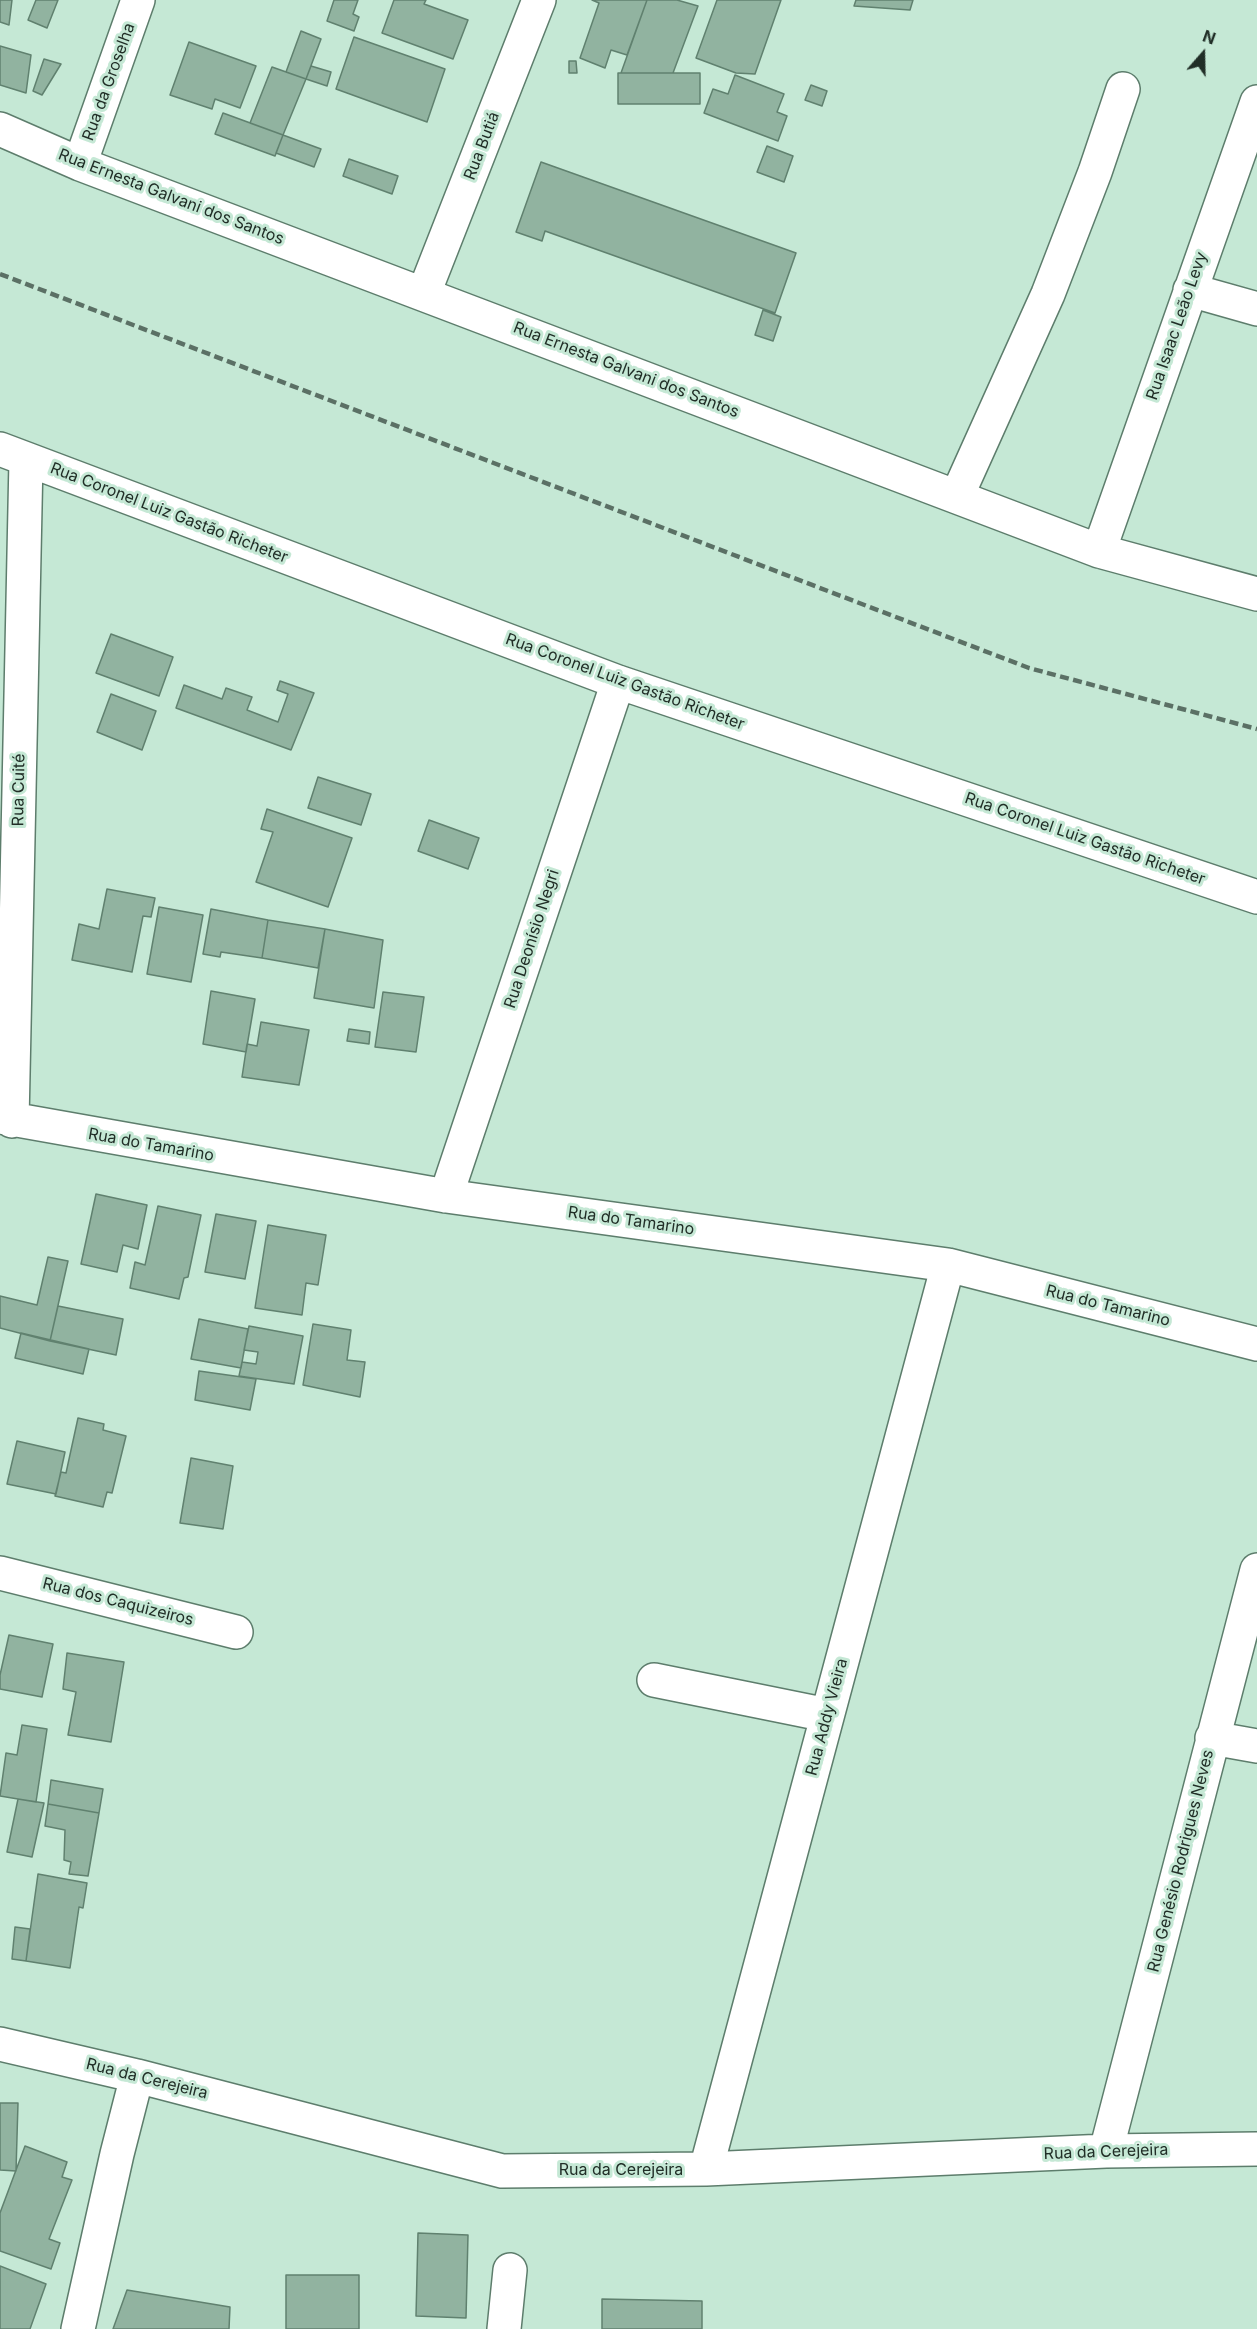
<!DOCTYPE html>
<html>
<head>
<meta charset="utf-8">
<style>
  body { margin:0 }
  #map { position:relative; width:1257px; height:2329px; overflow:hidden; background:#c5e8d5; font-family:Inter,sans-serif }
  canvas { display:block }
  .north { position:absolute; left:1173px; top:24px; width:60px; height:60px; -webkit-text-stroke:4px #c5e8d5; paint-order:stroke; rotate:20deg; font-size:16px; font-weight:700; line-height:24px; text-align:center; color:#212e27 }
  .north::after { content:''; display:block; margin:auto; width:21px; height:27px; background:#212e27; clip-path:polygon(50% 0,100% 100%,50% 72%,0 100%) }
</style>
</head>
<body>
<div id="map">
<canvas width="1257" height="2329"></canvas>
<div class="north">N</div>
</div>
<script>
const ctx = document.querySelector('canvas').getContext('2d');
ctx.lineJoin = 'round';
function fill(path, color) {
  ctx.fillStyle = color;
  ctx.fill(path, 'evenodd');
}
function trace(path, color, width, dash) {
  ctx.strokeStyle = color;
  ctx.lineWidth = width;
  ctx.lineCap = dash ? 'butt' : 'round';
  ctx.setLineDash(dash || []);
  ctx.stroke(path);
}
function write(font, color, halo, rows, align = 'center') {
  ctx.font = font + ' Inter,sans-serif';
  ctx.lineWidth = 6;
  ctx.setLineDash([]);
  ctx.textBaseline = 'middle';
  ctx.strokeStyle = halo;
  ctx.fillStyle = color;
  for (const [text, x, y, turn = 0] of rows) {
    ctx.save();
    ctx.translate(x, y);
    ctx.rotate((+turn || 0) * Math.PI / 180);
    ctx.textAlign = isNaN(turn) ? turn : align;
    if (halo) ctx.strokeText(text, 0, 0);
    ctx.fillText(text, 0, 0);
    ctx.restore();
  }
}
const building = new Path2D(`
  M0,0H12L9,25L0,22Z
  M36,0H58L47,28L28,20Z
  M334,0H358L353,14L359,17L354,31L327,21Z
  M394,0H426L424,4L468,20L453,59L382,33Z
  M592,0H647L627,55L611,50L605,68L580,58L599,3Z
  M647,0H677L698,6L673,73H621Z
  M717,0H781L755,74L736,73L696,58Z
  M856,0H913L910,10L854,6Z
  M301,31L321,39L306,79L286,72Z
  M354,37L445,69L427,122L336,89Z
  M189,42L256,66L240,108L215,99L212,109L170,95Z
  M0,46L31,55L26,93L0,85Z
  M44,59L61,64L42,95L33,91Z
  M569,61H576L577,73H569Z
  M311,66L331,72L327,86L306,79Z
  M272,67L306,79L283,135L250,123Z
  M618,73H700V104H618Z
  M735,75L784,94L777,112L787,116L778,141L704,113L713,89L728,94Z
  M811,85L827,91L822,106L805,100Z
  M223,113L283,135L275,156L215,134Z
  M283,135L321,149L314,167L276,153Z
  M767,146L793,156L784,182L757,172Z
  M349,159L398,176L392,194L343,176Z
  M541,162L796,253L775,313L545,231L542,241L516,232Z
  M763,310L781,317L773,341L755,335Z
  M111,634L173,657L159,696L96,673Z
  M280,681L314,693L291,750L176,708L184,685L222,699L226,688L252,697L247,710L278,722L288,694L277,690Z
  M111,694L156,711L142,750L97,732Z
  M318,777L371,794L361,825L308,808Z
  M267,809L352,838L328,907L256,882L273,832L261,829Z
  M429,820L479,838L468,869L418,851Z
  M107,889L155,898L151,917L143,916L132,972L72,960L79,924L99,929Z
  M159,907L203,915L191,982L147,974Z
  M211,909L268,920L262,958L221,952L220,957L203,954Z
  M268,920L325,929L318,968L262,958Z
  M325,929L383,940L374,1008L314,998Z
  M211,991L255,999L246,1052L203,1044Z
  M383,992L424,997L416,1052L375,1047Z
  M261,1022L309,1030L299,1085L242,1077L247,1044L257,1046Z
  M349,1029L370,1032L369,1044L347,1041Z
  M96,1194L147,1205L138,1249L123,1245L117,1272L81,1264Z
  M158,1206L201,1215L188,1277L184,1278L179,1299L130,1288L135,1262L145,1265Z
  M216,1214L256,1221L245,1279L205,1272Z
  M268,1225L326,1235L318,1285L306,1283L302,1315L255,1308Z
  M48,1257L68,1261L50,1341L0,1328V1296L37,1305Z
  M58,1306L123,1319L116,1355L50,1341Z
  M199,1319L248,1329L241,1368L191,1359Z
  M313,1324L351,1330L347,1360L365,1362L360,1397L303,1385Z
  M249,1326L303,1336L294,1384L239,1376L242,1362L256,1364L258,1352L244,1350Z
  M21,1333L89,1349L83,1374L15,1358Z
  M199,1371L256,1379L250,1410L195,1400Z
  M78,1418L104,1424L103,1430L126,1436L112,1493L107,1492L103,1507L55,1496L61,1472L66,1473Z
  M17,1441L65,1452L56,1494L7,1484Z
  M191,1458L233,1466L223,1529L180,1523Z
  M9,1635L53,1644L42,1697L0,1689V1675Z
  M67,1653L124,1662L111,1742L68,1735L76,1692L63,1689Z
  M22,1725L47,1729L36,1802L0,1796L6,1753L17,1755Z
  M51,1780L103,1789L99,1813L48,1804Z
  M18,1799L44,1803L32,1857L7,1852Z
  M48,1804L99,1813L88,1876L69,1874L71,1862L64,1860L65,1830L45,1826Z
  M38,1874L87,1883L83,1908L79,1907L70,1968L26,1961Z
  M15,1927L30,1929L26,1961L12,1959Z
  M0,2103H18L16,2171L0,2170Z
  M25,2146L67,2162L62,2177L72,2180L49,2239L60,2243L51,2269L0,2251V2213Z
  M418,2233L468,2235L466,2318L416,2316Z
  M0,2266L46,2284L30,2329H0Z
  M286,2275H359V2329H286Z
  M127,2290L230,2307L229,2329H113Z
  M602,2299L702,2301V2329H602Z`);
const street = new Path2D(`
  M0,129L80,164L1099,551L1257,594
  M80,164L138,0
  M1190,290L1257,309
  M424,293L539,0
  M0,449L618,682L1257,897
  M957,496L1048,294L1095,172L1123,89
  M1099,551L1257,102
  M0,1117L446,1196L948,1265L1257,1344
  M12,1121L26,460
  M446,1196L618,682
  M0,1573L236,1632
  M654,1680L827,1715
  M1212,1738L1257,1746
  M0,2044L137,2076L502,2171L706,2169L1106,2151L1257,2149
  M1106,2151L1257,1570
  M706,2169L948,1265
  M78,2329L117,2154L137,2076
  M504,2329L510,2270`);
const rail = new Path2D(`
  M0,274L1029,668L1257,729`);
const streetNames = [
  ["Rua da Groselha",109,82,-70],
  ["Rua Butiá",482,146,-69],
  ["Rua Ernesta Galvani dos Santos",171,197,21],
  ["Rua Isaac Leão Levy",1177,326,-71],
  ["Rua Ernesta Galvani dos Santos",626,370,21],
  ["Rua Coronel Luiz Gastão Richeter",169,513,21],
  ["Rua Coronel Luiz Gastão Richeter",625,682,20],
  ["Rua Cuité",19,790,-89],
  ["Rua Coronel Luiz Gastão Richeter",1085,839,19],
  ["Rua Deonísio Negri",532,939,-72],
  ["Rua do Tamarino",151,1145,10],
  ["Rua do Tamarino",631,1221,8],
  ["Rua do Tamarino",1108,1306,14],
  ["Rua dos Caquizeiros",118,1602,14],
  ["Rua Addy Vieira",827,1717,-75],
  ["Rua Genésio Rodrigues Neves",1181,1861,-76],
  ["Rua da Cerejeira",147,2079,14],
  ["Rua da Cerejeira",1106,2152,-2],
  ["Rua da Cerejeira",621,2170]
];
fill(building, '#91b3a0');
trace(building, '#60816f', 1.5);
trace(street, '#5d7d6c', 36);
trace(street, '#fff', 33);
trace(rail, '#5b7065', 4.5, [9, 4.5]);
write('16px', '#212e27', '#c5e8d5', streetNames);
</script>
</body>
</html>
